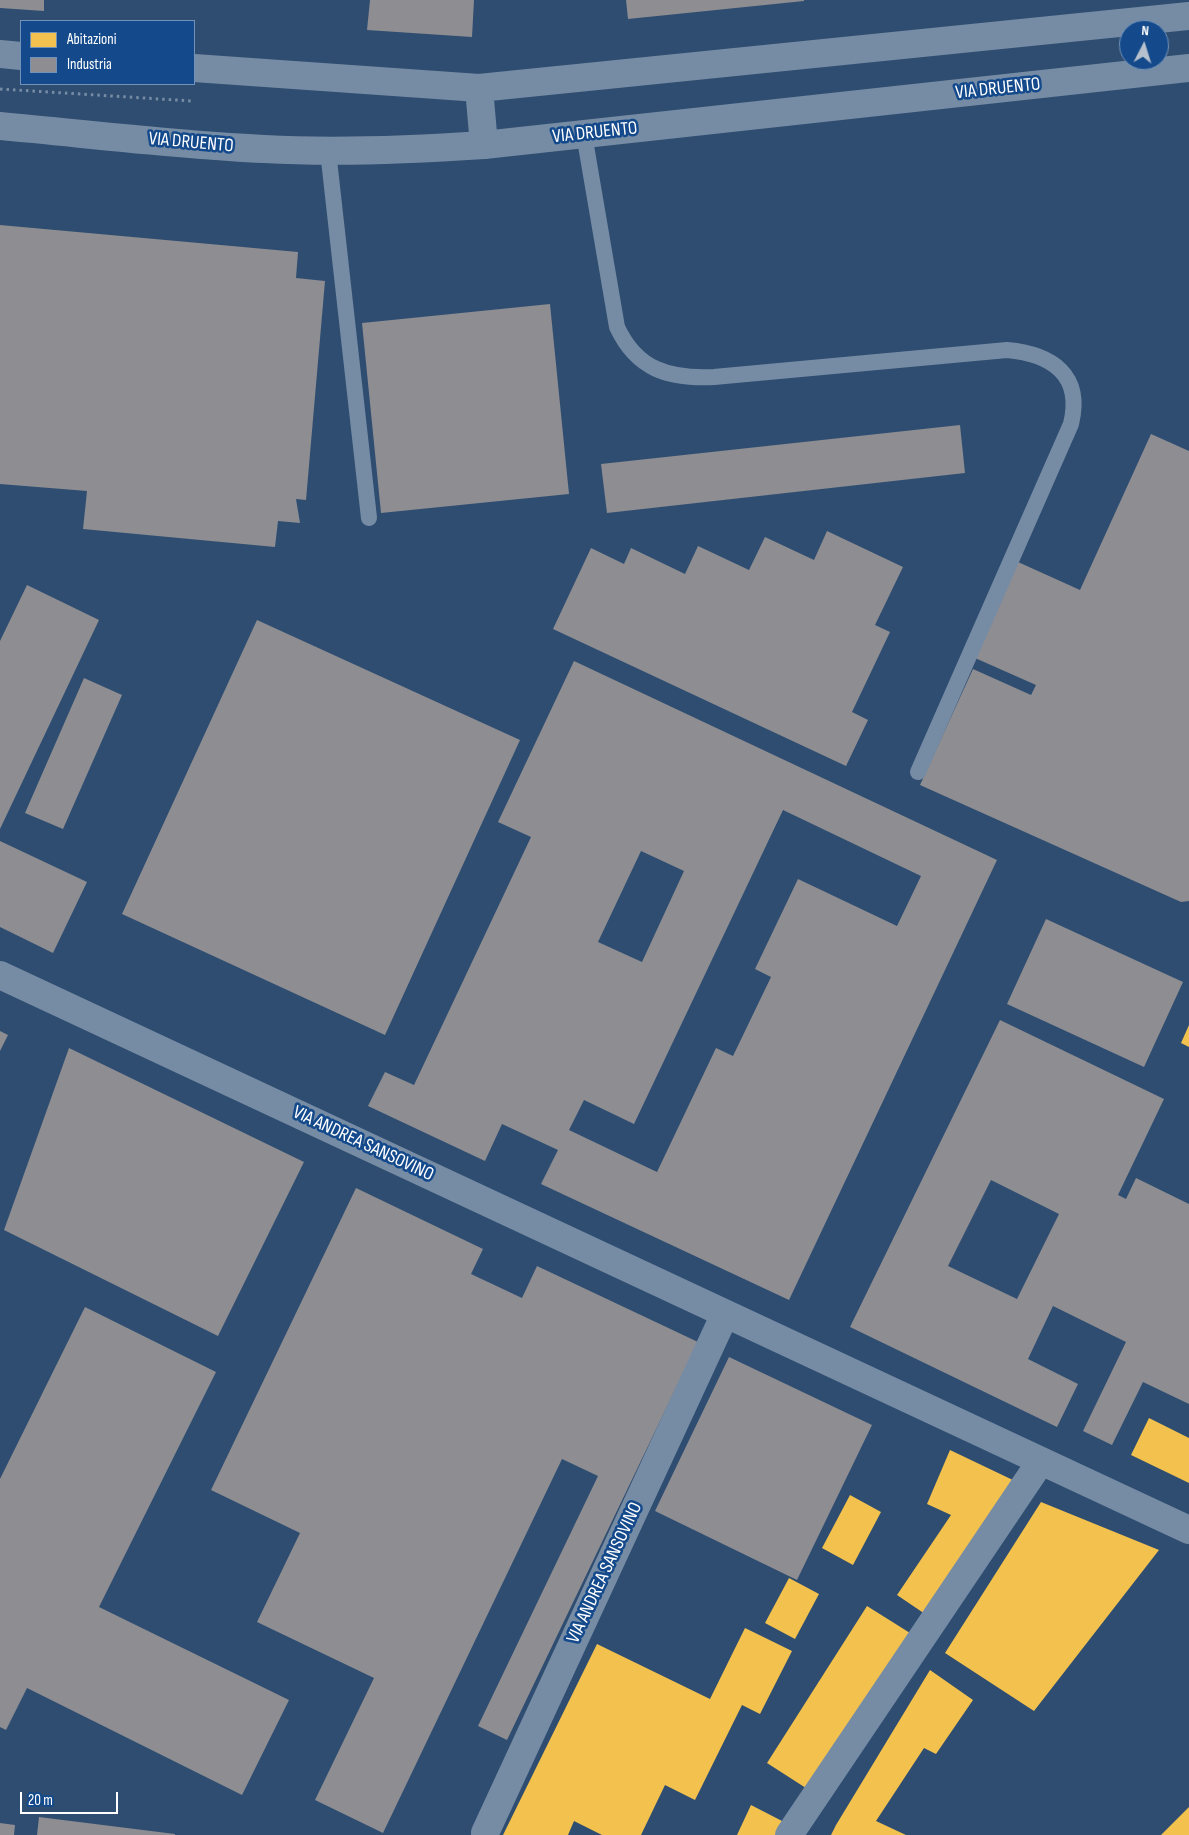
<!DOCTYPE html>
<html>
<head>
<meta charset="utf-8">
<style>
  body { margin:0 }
  #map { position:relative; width:1189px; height:1835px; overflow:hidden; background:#2f4d70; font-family:"Sofia Sans Condensed",sans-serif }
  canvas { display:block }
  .legend { position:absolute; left:20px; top:20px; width:175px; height:65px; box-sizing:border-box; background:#144a8b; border:1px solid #7292b9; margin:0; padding:6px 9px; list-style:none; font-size:15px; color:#fff }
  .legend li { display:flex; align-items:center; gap:10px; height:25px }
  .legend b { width:25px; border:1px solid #7292b9 }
  .north { position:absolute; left:1119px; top:20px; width:50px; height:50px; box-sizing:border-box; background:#144a8b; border:1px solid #7292b9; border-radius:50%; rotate:5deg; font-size:14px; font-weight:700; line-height:20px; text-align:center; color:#fff }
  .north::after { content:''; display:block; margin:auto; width:18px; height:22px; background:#b6c1cd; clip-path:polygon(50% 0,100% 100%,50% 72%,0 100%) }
  .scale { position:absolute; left:20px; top:1792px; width:98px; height:22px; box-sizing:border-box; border:2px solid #fff; border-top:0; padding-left:6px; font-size:15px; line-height:18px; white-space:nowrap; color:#fff; -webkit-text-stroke:4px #144a8b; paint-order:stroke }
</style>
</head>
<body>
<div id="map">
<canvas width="1189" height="1835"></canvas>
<ul class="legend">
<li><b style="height:14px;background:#f2c14e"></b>Abitazioni</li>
<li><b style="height:14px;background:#8d8d92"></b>Industria</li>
</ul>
<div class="north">N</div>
<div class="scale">20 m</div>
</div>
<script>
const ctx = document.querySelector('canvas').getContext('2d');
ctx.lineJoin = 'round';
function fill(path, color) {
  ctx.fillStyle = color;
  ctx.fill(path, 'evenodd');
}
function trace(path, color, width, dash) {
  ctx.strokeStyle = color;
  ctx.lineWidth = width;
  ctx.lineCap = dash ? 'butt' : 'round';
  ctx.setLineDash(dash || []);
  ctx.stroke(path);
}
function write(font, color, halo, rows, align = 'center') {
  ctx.font = font + ' "Sofia Sans Condensed",sans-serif';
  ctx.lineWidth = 5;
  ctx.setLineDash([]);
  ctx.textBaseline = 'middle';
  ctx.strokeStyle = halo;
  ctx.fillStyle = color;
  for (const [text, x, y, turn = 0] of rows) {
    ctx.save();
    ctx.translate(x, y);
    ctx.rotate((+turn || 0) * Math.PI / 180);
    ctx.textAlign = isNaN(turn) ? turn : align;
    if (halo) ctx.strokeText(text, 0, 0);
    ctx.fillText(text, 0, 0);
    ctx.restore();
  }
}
const homes = new Path2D(`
  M1189,1025V1047L1181,1043Z
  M1149,1418L1189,1438V1483L1131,1455Z
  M950,1450L1017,1482L925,1614L897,1595L951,1515L927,1504Z
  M850,1495L881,1512L853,1565L822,1548Z
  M1041,1502L1159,1550L1034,1711L945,1653Z
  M789,1578L819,1594L795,1639L765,1623Z
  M867,1606L910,1633L809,1790L767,1763Z
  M745,1628L792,1651L760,1714L742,1705L695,1800L665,1785L641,1835H602L574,1821L568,1835H503L597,1644L710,1699Z
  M930,1670L973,1700L936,1754L924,1748L876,1821L906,1835H831L836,1825Z
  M751,1805L784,1822L778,1835H737Z
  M1189,1807V1835H1161Z`);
const industry = new Path2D(`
  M0,0H44V11L0,8Z
  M370,0H474L472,37L367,30Z
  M626,0H804V1L628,19Z
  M0,225L298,252L296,278L325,281L306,500L296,499L300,523L278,521L275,547L83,529L87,491L0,484Z
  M550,304L569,494L381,513L362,323Z
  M960,425L965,473L607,513L601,464Z
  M1151,434L1189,451V901L1181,902L920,785L973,669L1031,695L1036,685L975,658L1018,562L1080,590Z
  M827,531L903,567L875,625L890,632L852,712L868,720L846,766L553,629L591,548L624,564L631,548L685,574L698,546L749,570L765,537L814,560Z
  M27,585L99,620L0,829V641Z
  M257,620L520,740L385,1035L122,914Z
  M574,661L997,860L789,1300L541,1184L558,1150L502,1124L485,1161L368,1106L385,1072L414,1085L531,837L498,822ZM783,810L921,876L897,926L798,879L755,969L771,977L733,1056L716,1048L657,1172L569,1130L584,1100L634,1124ZM641,851L684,871L642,962L598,942Z
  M84,678L122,695L63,829L25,813Z
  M0,841L87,882L53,953L0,927Z
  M1046,919L1183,982L1144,1067L1007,1004Z
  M1000,1020L1164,1099L1118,1195L1126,1199L1136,1178L1189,1204V1404L1143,1382L1112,1445L1083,1431L1126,1342L1053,1306L1028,1359L1078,1384L1057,1427L850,1327ZM991,1180L1059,1214L1017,1299L948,1266Z
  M0,1031L8,1035L0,1051Z
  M69,1048L304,1162L218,1336L4,1230Z
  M356,1188L483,1249L471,1274L522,1298L537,1266L698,1342L507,1740L478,1726L598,1476L562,1459L383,1833L315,1800L374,1678L257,1622L300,1533L211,1490Z
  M85,1307L216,1372L99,1607L289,1700L242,1795L27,1688L6,1730L0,1727V1479Z
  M729,1357L872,1425L797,1580L655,1511Z
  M39,1817L175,1834V1835H37Z
  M0,1823L15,1825L14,1835H0Z`);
const path = new Path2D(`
  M0,89L192,101`);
const service = new Path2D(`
  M584,134L617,327C637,370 669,379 714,377L1007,350C1052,354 1083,375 1071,424L918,772
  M328,151L369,518`);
const minor = new Path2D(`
  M0,54L21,56
  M194,68L479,88L1189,16
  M479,88L484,145
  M0,975L1189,1530
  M485,1833L725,1314
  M789,1835L1041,1461`);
const tertiary = new Path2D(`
  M0,126C88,134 176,145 264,149C337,153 410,150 484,145L1189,68`);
const streetNames = [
  ["VIA DRUENTO",998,89,-6],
  ["VIA DRUENTO",595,133,-6],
  ["VIA DRUENTO",191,143,5],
  ["VIA ANDREA SANSOVINO",363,1144,25],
  ["VIA ANDREA SANSOVINO",605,1573,-65]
];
fill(homes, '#f2c14e');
fill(industry, '#8d8d92');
trace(path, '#768ca5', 3, [2.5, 4]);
trace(service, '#768ca5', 16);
trace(minor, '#768ca5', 28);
trace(tertiary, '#768ca5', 28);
write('19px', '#fff', '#144a8b', streetNames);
</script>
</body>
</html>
